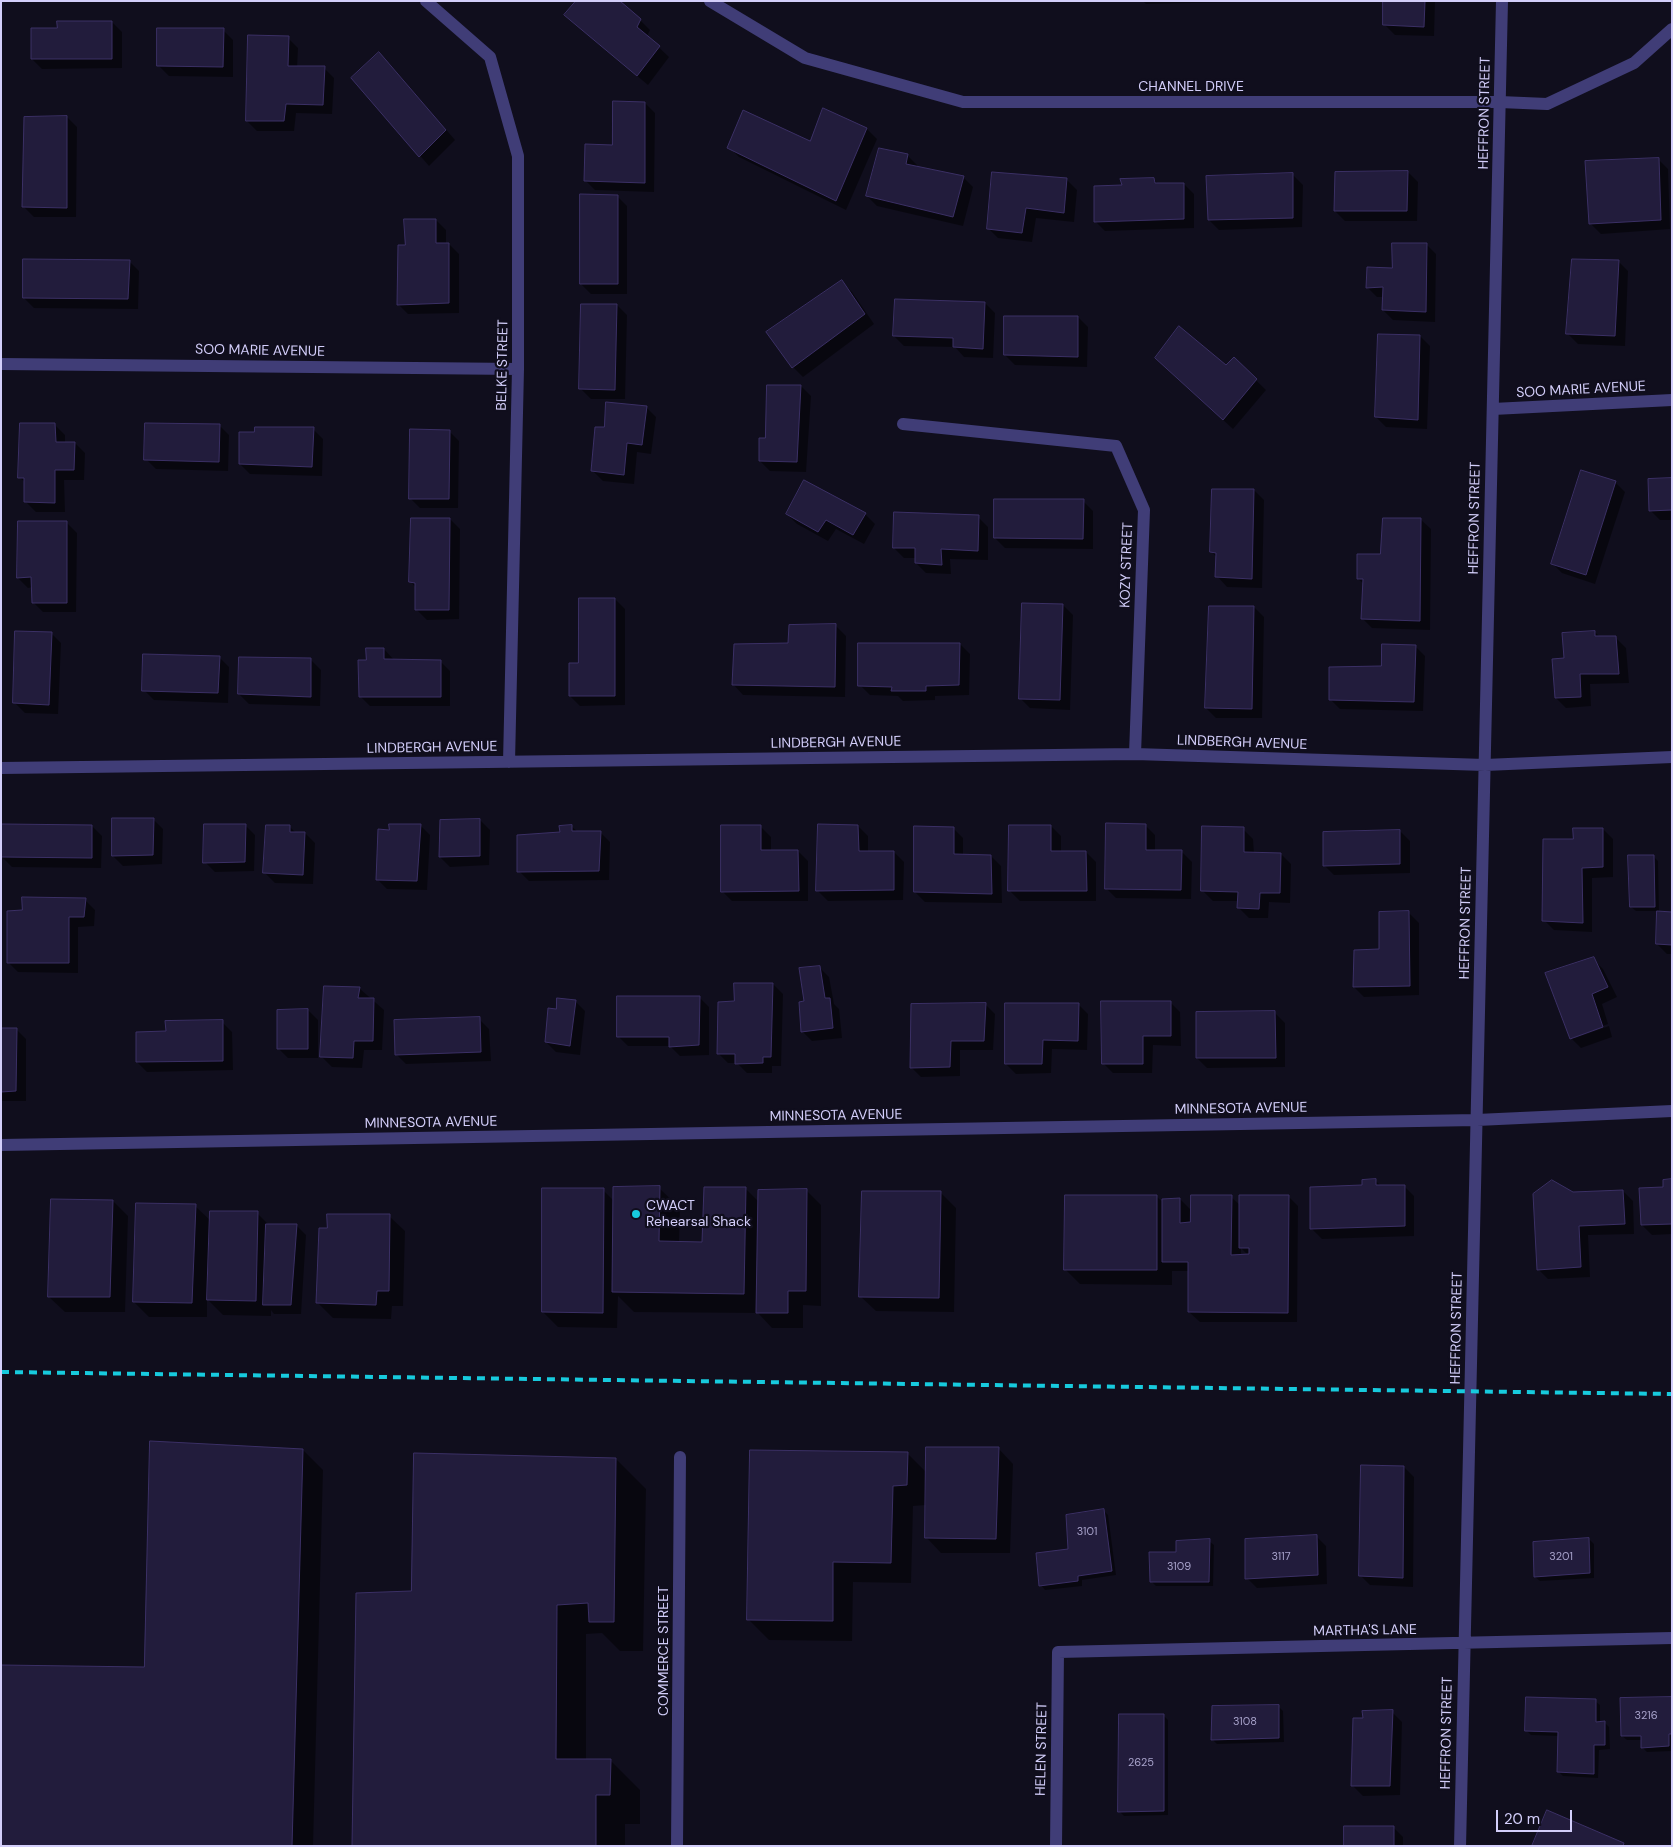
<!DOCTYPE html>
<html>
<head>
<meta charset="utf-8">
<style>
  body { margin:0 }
  #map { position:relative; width:1673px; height:1847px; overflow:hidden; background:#100e1d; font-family:"DM Sans",sans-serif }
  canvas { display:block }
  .frame { position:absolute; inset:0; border:2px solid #d3cefa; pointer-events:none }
  .scale { position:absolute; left:1496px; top:1810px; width:76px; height:22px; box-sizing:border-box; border:2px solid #d3cefa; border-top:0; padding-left:6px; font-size:15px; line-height:18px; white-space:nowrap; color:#d3cefa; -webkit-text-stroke:4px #100e1d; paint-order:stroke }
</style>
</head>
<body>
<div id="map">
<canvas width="1673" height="1847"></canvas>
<div class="frame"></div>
<div class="scale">20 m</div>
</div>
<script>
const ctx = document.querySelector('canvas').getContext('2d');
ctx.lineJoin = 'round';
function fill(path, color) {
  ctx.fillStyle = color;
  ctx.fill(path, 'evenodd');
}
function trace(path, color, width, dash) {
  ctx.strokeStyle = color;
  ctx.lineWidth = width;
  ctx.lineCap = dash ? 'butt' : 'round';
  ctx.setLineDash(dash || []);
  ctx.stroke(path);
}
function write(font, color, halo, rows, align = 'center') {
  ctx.font = font + ' "DM Sans",sans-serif';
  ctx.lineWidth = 4.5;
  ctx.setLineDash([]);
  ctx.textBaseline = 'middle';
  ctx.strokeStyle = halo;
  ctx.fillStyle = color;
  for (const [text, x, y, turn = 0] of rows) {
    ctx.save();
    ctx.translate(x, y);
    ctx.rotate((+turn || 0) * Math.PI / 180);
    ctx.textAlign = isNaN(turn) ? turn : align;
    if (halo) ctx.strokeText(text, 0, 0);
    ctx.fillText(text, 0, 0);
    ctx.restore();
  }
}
const shadow = new Path2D(`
  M1143,1H1237V2L1146,4Z
  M1385,1H1435L1434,36L1395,35L1385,25Z
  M640,20L650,30L647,36L669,57L648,85L576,25Z
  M112,22L122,32V68L42,69L32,59L58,30Z
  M223,30L233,40V77L169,76L159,66Z
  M288,38L298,48L297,68H324L334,78L332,114L296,113L294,131H257L247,121Z
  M389,63L455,140L429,166L353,78Z
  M645,103L655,113L654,192L595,190L585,180L613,146Z
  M824,110L867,129L877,139L846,210L739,157L729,147L810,142Z
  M67,117L77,127L76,217H34L24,207Z
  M907,155L917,165V167L963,177L973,187L963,226L877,206L867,196Z
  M1658,159L1668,169L1670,229L1601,234L1591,224Z
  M1408,172L1418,182L1417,221H1345L1335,211Z
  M1293,175L1303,185L1302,227L1219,230L1209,220Z
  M1154,179L1159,185L1184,184L1194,194V228L1105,231L1095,221L1123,186Z
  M1067,180L1077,190L1074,222L1036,218L1032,242L998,238L988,228Z
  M617,196L627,206V294H591L581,284Z
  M436,220L446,230V244H449L459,254V313L408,314L398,304L406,247Z
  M1426,244L1436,254L1435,322L1393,320L1383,310L1384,297H1377L1367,287Z
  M129,261L139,271L138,309L34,308L24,298Z
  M1618,261L1628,271L1625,346L1578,344L1568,334Z
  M842,282L852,292L874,324L803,377L793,367Z
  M985,303L995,313L993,358L964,357L955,347L904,346L894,336Z
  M617,305L627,315L625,399H591L581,389Z
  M1078,317L1088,327L1087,367L1015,365L1005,355Z
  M1420,336L1430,346L1427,429L1386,427L1376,417Z
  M1234,359L1266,390L1233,429L1166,368L1227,367Z
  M801,386L811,396L806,472L770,471L760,461L766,439Z
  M646,407L656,417L651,454L637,452L634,484L603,481L593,471L605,428Z
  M55,425L65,435V443H75L85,453L84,480H64L65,512H36L26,502V483L20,478Z
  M219,425L229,435L228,471L156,469L146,459Z
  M313,429L323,439L322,476L250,474L240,464Z
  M449,431L459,441L458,508H420L410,498Z
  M1672,479V520H1660L1650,510Z
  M1615,482L1625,492L1595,584L1562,573L1552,563Z
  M1254,490L1264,500L1262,588L1227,587L1217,576V558L1212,552Z
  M1083,501L1093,511V549L1005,548L995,538Z
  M787,514H865L875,524L864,544L836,529L828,541L797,524Z
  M978,517L988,527V560L950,559L951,574L926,573L916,563V558H904L894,548Z
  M450,519L460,529L459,619L427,620L417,610L416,588L411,582Z
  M1420,519L1431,529L1430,630L1372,628L1362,618L1364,584L1358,579Z
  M67,523L77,533L76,612H43L33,602V587L28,588L18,578Z
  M615,599L625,609V705L580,706L570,696L579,664Z
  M1063,605L1073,615L1070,710L1030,708L1020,698Z
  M1254,607L1264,617L1262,718H1216L1206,708Z
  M836,626L846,636L845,697L743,695L733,684L790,644Z
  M1595,632L1601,638H1616L1626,648L1629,683L1590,684L1591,706L1566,708L1556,698L1566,659Z
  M51,633L61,643L58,714L25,713L15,703Z
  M960,644L970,654L969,695L935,696V700L903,701L898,696L870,695L860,685Z
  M1415,646L1425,656L1423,711L1340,709L1330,699Z
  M384,649L394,660L440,661L450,671V706H370L360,696L367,661Z
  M219,657L229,667L228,703L154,700L144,690Z
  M311,660L321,670L320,706L249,704L239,694Z
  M153,819L163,829L162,864L123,866L113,856Z
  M480,820L490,830L489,865L450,867L440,857Z
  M245,825L255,835L254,871L215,872L205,862Z
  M420,825L430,835L427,890L387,889L377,879L390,831Z
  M1145,825L1155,835V852H1182L1192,862L1191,899L1116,898L1106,888Z
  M92,826L102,836L101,868L12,867L2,857Z
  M289,826L296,833H305L315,843L313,884L275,883L265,873Z
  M571,826L578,832H600L610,842L609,880L529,881L519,871Z
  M858,826L868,836V852H894L904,862L903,900L828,901L818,891Z
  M1051,826L1061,836V852H1086L1096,862V901H1020L1010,891Z
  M761,827L771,837V851H798L808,861V901H732L722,891Z
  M953,828L963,838V856H991L1001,866L1002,903L925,902L915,892Z
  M1243,829L1253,839L1254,854H1281L1291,864L1290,903L1269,902L1268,918H1249L1239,908V901H1213L1203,891Z
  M1603,829L1613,839V877L1592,878V932L1554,930L1544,920L1575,840Z
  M1400,831L1410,841V873L1334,875L1324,865Z
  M1653,856L1658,861L1659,913H1672V954H1667L1657,944L1658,911H1636L1631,907Z
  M85,900L95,910L94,926L78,927V973L18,972L8,962L23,912Z
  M1409,913L1419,923V995L1364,997L1354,987Z
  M1593,959L1603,969L1617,997L1602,1004L1608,1024L1575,1036V1038L1609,1026L1612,1037L1581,1048L1571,1038Z
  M819,967L829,977L834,1004L839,1009L842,1038L812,1041L802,1031L806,1002Z
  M773,984L783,994L781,1066H772V1073H747L737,1063H728L718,1053L735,1002Z
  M359,988L384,1010L382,1050H364L362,1068L332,1067L322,1057Z
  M699,997L709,1007V1055L680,1056L670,1046H628L618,1036Z
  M575,1001L585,1011L580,1055L556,1052L546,1042L557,1010Z
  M1170,1002L1180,1012L1181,1046L1153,1045L1152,1073H1113L1103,1063Z
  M985,1004L995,1014L993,1050H960V1076L921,1077L911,1067Z
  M1078,1004L1088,1014L1087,1050L1052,1049L1051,1073L1016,1074L1006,1064Z
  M308,1010L318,1020V1058H288L278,1048Z
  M1275,1013L1285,1023V1067L1207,1068L1197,1058Z
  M479,1019L489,1029L491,1061L406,1064L396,1054Z
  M222,1022L232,1032L233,1070L147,1072L137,1062L167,1032Z
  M1,1029H16L26,1039V1101H1Z
  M1375,1180L1381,1186H1404L1414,1196V1236L1322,1239L1312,1229L1363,1186Z
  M1672,1181V1234L1652,1235L1642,1225L1664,1188Z
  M659,1188L680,1208L679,1243L704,1244L745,1188L759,1202L806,1190L821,1205V1306L803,1305V1328H772L758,1313L634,1312L618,1296L617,1328L558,1327L543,1312L603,1190L614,1201Z
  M1623,1191L1633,1201L1634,1234L1588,1235L1590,1277L1548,1279L1538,1269L1572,1193Z
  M941,1193L956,1208L954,1312L876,1311L860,1296Z
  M1288,1196L1298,1206L1297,1322H1200L1189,1312V1271H1172V1285L1080,1284L1065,1269L1157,1197L1164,1203L1180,1199L1192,1211L1231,1197L1240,1205ZM1241,1248L1248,1255L1241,1256Z
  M113,1201L128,1216L125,1312H65L49,1297Z
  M195,1206L211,1221L257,1213L269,1225H296L306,1235L301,1314H274L271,1310V1316L223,1315L207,1299V1317H149L134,1302Z
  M389,1216L405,1231L403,1306H392L391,1319L333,1318L318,1303L328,1229Z
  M998,1448L1013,1464L1010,1553H941L926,1537V1505L913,1506L911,1583L853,1582L852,1641L769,1640L749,1620L907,1453L927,1473Z
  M303,1450L323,1470L313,1846H1L145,1668Z
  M616,1459L646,1489L643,1651H620L602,1633L586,1634V1761H611L640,1790V1824H625V1846H354Z
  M1404,1467L1414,1477L1413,1587L1370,1585L1360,1575Z
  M1104,1511L1108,1515L1116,1575L1082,1580V1586L1045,1590L1041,1585Z
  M1316,1536L1326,1546L1327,1584L1257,1588L1247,1578Z
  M1589,1539L1594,1544V1578L1540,1581L1535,1577Z
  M1209,1541L1214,1545L1213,1586H1156L1151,1581L1178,1553Z
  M1672,1698V1751L1647,1752L1642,1747V1740H1627L1622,1736Z
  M1595,1701L1600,1705V1723H1605L1609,1727L1610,1749L1599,1750L1598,1778L1563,1776L1558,1771L1559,1736L1531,1735L1526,1730Z
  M1278,1706L1283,1711L1284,1742L1217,1744L1212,1739Z
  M1392,1712L1402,1722L1400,1795L1363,1796L1353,1786L1364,1719Z
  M1163,1715L1168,1720V1815L1124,1816L1120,1812Z
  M1393,1827L1403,1837V1846H1345Z`);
const building = new Path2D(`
  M576,1H620L641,19L637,27L660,46L637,76L564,15Z
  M1383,1H1425L1424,27L1383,25Z
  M57,21H112V59H31V28H57Z
  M157,28H224L223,67L157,66Z
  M248,35L289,36L288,66H325L323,105L286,104L284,121H246Z
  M379,52L446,130L419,157L351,78Z
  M613,101L645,102V183L584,181L585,144L612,145Z
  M823,108L867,128L836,201L727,148L743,110L810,141Z
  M67,116V208L22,207L24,117Z
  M879,148L908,154L906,164L964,176L953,217L866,196Z
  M1659,158L1661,220L1589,224L1585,161Z
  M1408,171L1407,211H1334L1335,172Z
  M992,172L1067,178L1064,213L1026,208L1022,233L987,229Z
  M1293,173V218L1208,220L1206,176Z
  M1154,178L1155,183H1184V219L1094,222V186L1122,185L1120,179Z
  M580,194L618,195V284H580Z
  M404,219H436V243H449V303L397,305L398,245H405Z
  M1392,243H1427L1426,312L1382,310L1383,287L1366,288L1367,267L1392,268Z
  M23,259L130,260L128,299L23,298Z
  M1572,259L1619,260L1615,336L1566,334Z
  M842,280L865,314L792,368L766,332Z
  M895,299L985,302L983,349L953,347V338L893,336Z
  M581,304H617L615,390L579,389Z
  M1004,316H1078V357L1004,355Z
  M1179,326L1226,365L1234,357L1257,379L1223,420L1155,358Z
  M1378,334L1420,335L1418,420L1375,417Z
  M767,385H801L797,462L759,461V438H765Z
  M606,402L647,406L642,445L627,443L624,475L591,471L595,427H604Z
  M20,423H55L56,442H75L74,470H55V503L24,502V478H18Z
  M145,423L220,424L219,462L144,460Z
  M255,427H314L312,467L239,464V432H254Z
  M410,429L450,430L449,499H409Z
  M1581,470L1616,481L1586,575L1551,564Z
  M1672,478V510L1649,511L1648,479Z
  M804,480L866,513L853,535L826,520L818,532L786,514Z
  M1212,489H1254L1252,579L1215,577L1216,553L1210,552Z
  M994,499H1084L1083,539L994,538Z
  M894,512L979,515L978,551L941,549L942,565L915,563V548H893Z
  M411,518H450L449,610H415V583L409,582Z
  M1383,518H1421L1420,621L1361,619L1363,579H1357V554H1380Z
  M18,521H67V603H32L31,577L17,578Z
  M579,598H615V696H569V663H578Z
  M1022,603L1063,604L1060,700L1019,699Z
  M1209,606H1254L1252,709L1205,708Z
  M836,624L835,687L732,685L734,644L788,643L789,625Z
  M15,631L52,632L49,705L13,703Z
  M1595,631V636H1616L1619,674H1580L1581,697L1555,698L1552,659L1564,658L1562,633Z
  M858,643H960L959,685L926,686V691H891L892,687L858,686Z
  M1382,644L1416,645L1414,702L1329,700V667L1381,666Z
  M366,648H384V659L441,660V697H359L358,660H366Z
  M143,654L220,656L218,693L142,691Z
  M239,657L311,658V697L238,694Z
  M112,818H154L153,855L112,856Z
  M480,819V856L439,857L440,820Z
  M1106,823L1146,824V850H1182L1181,890L1105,889Z
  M2,824L92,825V858L1,857Z
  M204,824H246L245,862L203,863Z
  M389,824H421L417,881L376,880L378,829L389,830Z
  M818,824L858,825L859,851H894V890L816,891Z
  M266,825H290V832H305L303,875L263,873Z
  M572,825V831H601L599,871L517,872V835L560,832L559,826Z
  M721,825H761V850H798L799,891L721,892Z
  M1009,825H1051V851H1086L1087,891H1008Z
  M914,826L954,827V854L991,855L992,894L914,892Z
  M1202,826L1244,827V852L1281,853L1280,893H1260L1259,909L1237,908L1238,892L1201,891Z
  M1573,828H1603V867L1582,868L1583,923L1542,921L1543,839H1573Z
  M1400,830V864L1323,866V832Z
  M1628,855H1654L1655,907H1630Z
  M22,897L86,898L84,917H69V963H7V911L22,910Z
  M1409,911L1410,986L1353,987L1354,950L1379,949V912Z
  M1657,911L1672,912V945L1656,944Z
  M1594,957L1608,987L1592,994L1603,1027L1570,1039L1545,973Z
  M820,966L825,998H830L833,1028L801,1032L799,1002L804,1001L799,968Z
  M734,983H773L771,1057H763V1063L735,1064V1054H717L718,1002L734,1001Z
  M324,986L360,987L358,998H374L373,1041H354L353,1058L320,1057Z
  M617,996H700L699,1045L669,1047V1037H617Z
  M557,998L576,1000L570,1046L545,1042L548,1008L556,1009Z
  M1101,1001H1171V1036H1143V1064H1102Z
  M986,1003L984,1041H951L950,1067L910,1068L911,1004Z
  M1005,1003H1079L1078,1041L1043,1040L1042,1064H1005Z
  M308,1009V1049H277V1010Z
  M1275,1011L1276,1058H1196V1012Z
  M480,1017L481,1052L395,1055L394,1020Z
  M223,1020V1061L136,1062V1032L166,1031L165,1021Z
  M1,1028H17L16,1091L1,1092Z
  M1376,1179V1185H1405V1226L1310,1229V1187L1362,1185V1180Z
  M1672,1179V1224L1641,1225L1639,1188L1663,1187V1180Z
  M1552,1180L1573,1192L1623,1190L1625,1224L1579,1226L1581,1267L1537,1270L1533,1194Z
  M660,1186L659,1241L702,1242L704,1187H746L744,1294L612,1292L613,1187Z
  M542,1188H604L603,1313L542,1312Z
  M807,1189L806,1291H788V1313H756L758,1190Z
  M862,1191H941L939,1298L859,1297Z
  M1065,1195H1157V1270H1064Z
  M1191,1195H1232L1231,1255L1249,1254V1248H1239V1195H1289L1288,1313L1188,1312V1262H1162V1199L1180,1198V1223L1190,1222Z
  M51,1199L113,1200L110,1297H48Z
  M136,1203L196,1204L192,1303L133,1302Z
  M210,1211H258L256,1301L207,1300Z
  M327,1214H390L389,1291H377L376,1305L316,1303L319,1228H327Z
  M266,1224H297L291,1305H263Z
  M150,1441L303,1449L292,1846H1V1665L144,1667Z
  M926,1447H999L996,1539L925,1538Z
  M750,1450L908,1452L907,1485L893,1486L891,1563L833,1562V1621L747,1620Z
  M414,1453L616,1458L614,1622H589L588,1603L557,1605L556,1759H611L610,1795H596V1846H352L356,1593L411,1591Z
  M1361,1465L1404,1466L1403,1578L1359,1576Z
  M1104,1509L1112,1571L1078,1576V1581L1039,1586L1036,1553L1068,1549L1066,1515Z
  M1317,1535L1318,1575L1245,1579V1539Z
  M1589,1538L1590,1573L1534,1577L1533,1542Z
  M1210,1539L1209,1582H1150L1149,1552H1176V1541Z
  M1526,1697L1596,1699V1722L1605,1721V1745H1594V1774L1557,1772L1558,1732L1525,1731Z
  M1672,1697V1734H1669V1746L1641,1748V1736H1621L1620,1698Z
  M1279,1705V1738L1211,1740L1212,1706Z
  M1393,1710L1390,1786H1351L1353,1718H1363L1362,1711Z
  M1119,1714H1164V1811L1118,1812Z
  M1547,1810L1624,1843L1623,1846H1532Z
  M1344,1826H1394V1846H1344Z`);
const minor = new Path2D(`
  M426,1L490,57L518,156V369L509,762
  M710,1L805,58L963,102H1500L1547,104L1634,63L1672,29
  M1,364L518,369
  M1493,409L1672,400
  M903,424L1116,446L1144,510L1135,754
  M1,768L1135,754L1485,765L1672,757
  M1,1145L1477,1120L1672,1111
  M677,1846L680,1457
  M1056,1846L1058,1652L1672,1638
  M1460,1846L1502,1`);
const rail = new Path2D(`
  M1,1372L1672,1394`);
const markers = [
  [636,1214,5,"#17cadd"]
];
const numberNames = [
  ["3101",1087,1532],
  ["3117",1281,1557],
  ["3201",1561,1557],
  ["3109",1179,1567],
  ["3216",1646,1716],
  ["3108",1245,1722],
  ["2625",1141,1763]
];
const streetNames = [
  ["CHANNEL DRIVE",1191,87],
  ["HEFFRON STREET",1485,113,-89],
  ["SOO MARIE AVENUE",260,351,1],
  ["BELKE STREET",503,365,-89],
  ["SOO MARIE AVENUE",1581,390,-3],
  ["HEFFRON STREET",1475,518,-89],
  ["KOZY STREET",1127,565,-88],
  ["LINDBERGH AVENUE",836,743,-1],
  ["LINDBERGH AVENUE",1242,743,2],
  ["LINDBERGH AVENUE",432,748,-1],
  ["HEFFRON STREET",1466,923,-89],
  ["MINNESOTA AVENUE",1241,1109,-1],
  ["MINNESOTA AVENUE",836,1116,-1],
  ["MINNESOTA AVENUE",431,1123,-1],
  ["HEFFRON STREET",1457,1328,-89],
  ["MARTHA'S LANE",1365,1631,-1],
  ["COMMERCE STREET",664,1651,-90],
  ["HEFFRON STREET",1447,1733,-89],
  ["HELEN STREET",1042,1749,-89]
];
const poiNames = [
  ["CWACT",646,1206],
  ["Rehearsal Shack",646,1222]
];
fill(shadow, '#0007');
fill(building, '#221c3c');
trace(building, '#3b3065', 1);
trace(minor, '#403d77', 12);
trace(rail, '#17cadd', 4, [8, 6]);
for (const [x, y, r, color] of markers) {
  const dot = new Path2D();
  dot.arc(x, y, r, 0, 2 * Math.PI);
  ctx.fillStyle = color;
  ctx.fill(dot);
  trace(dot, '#100e1d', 2);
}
write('11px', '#a7a2ca', null, numberNames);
write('14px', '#d3cefa', '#100e1d', streetNames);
write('14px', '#d3cefa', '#100e1d', poiNames, 'left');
</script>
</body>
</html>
